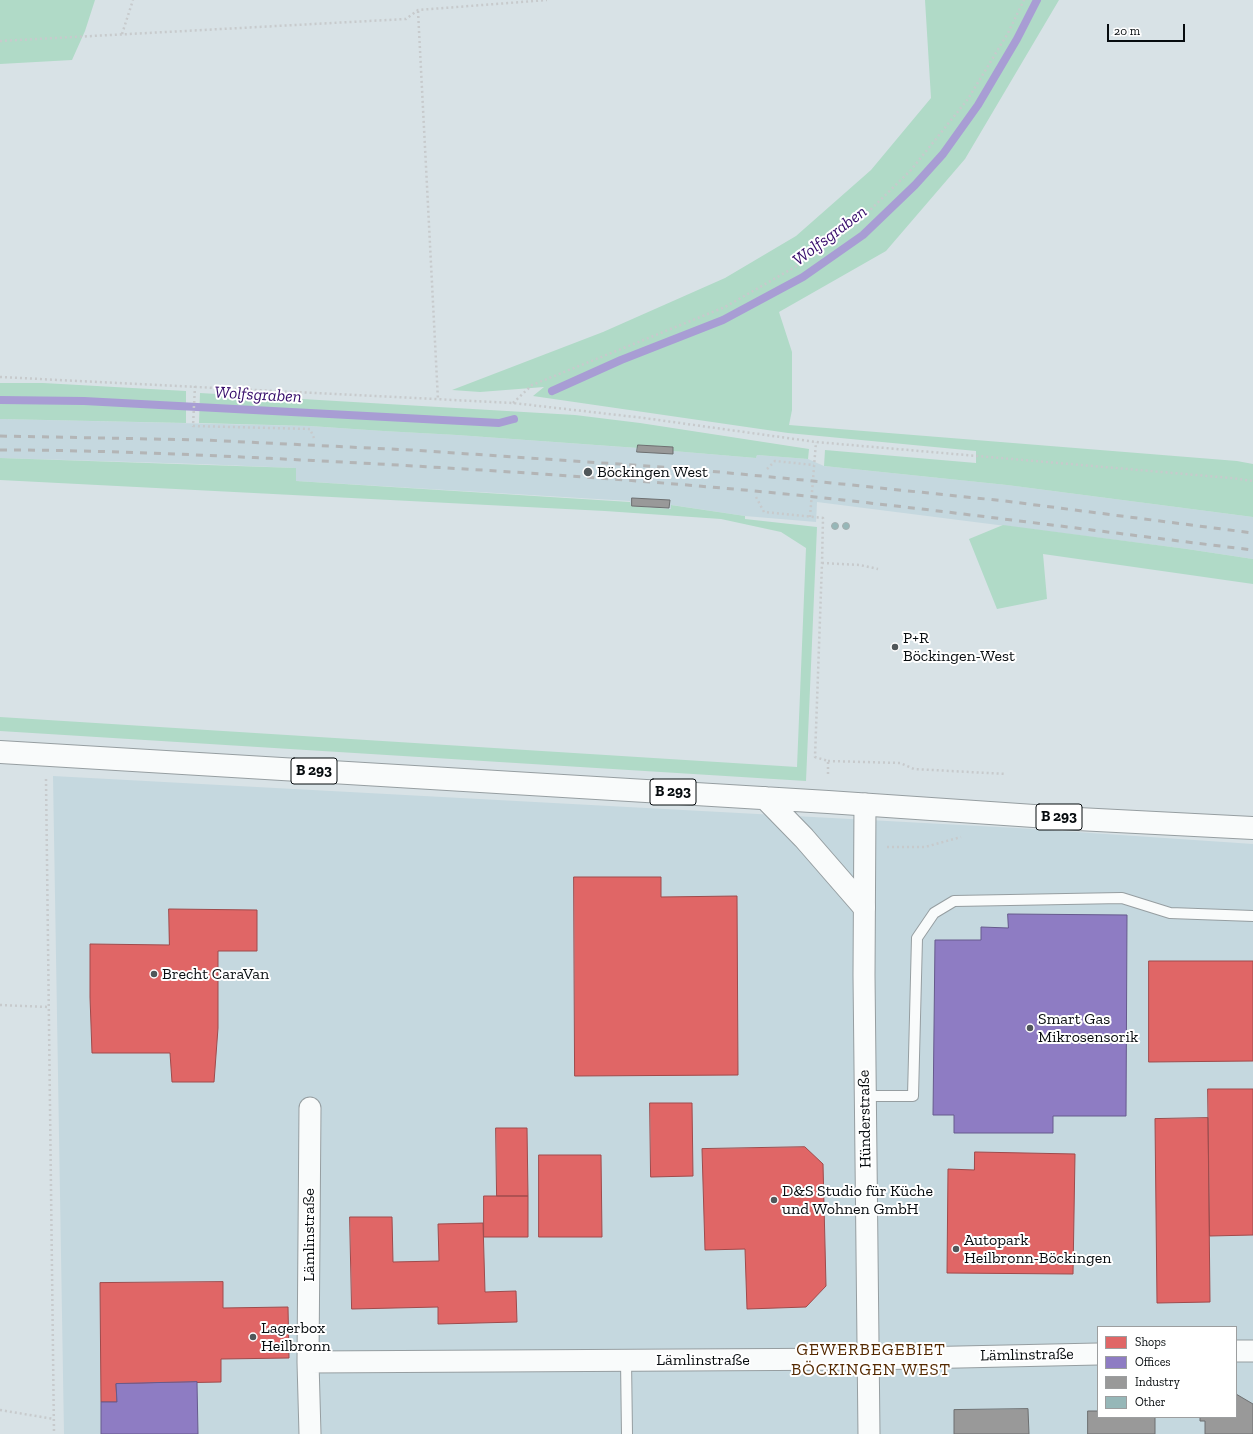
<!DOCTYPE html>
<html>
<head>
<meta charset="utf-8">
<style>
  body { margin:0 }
  #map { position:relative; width:1253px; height:1434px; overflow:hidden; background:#d8e2e6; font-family:"Zilla Slab",serif }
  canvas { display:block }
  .legend { position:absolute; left:1097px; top:1326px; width:140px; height:92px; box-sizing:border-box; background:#fff; border:1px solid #9c9e9f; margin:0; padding:5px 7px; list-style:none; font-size:12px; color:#070c0f }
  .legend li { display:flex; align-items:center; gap:8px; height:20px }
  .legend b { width:20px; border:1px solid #9c9e9f }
  .scale { position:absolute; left:1107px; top:24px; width:78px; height:18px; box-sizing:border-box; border:2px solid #070c0f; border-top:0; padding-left:5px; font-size:12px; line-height:14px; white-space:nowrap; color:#070c0f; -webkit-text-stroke:3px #fff; paint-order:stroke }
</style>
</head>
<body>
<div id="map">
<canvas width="1253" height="1434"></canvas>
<ul class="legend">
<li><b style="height:11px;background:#e06666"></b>Shops</li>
<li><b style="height:11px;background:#8e7cc3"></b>Offices</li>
<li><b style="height:11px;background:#999"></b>Industry</li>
<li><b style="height:11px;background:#96b7b8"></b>Other</li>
</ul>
<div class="scale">20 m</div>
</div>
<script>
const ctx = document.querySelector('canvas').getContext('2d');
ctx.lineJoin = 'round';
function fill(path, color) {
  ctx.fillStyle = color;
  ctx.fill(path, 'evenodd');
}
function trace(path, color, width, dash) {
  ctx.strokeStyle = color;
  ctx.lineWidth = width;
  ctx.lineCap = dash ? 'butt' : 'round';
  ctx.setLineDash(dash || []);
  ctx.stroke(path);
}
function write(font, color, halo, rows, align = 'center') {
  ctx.font = font + ' "Zilla Slab",serif';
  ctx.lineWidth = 4;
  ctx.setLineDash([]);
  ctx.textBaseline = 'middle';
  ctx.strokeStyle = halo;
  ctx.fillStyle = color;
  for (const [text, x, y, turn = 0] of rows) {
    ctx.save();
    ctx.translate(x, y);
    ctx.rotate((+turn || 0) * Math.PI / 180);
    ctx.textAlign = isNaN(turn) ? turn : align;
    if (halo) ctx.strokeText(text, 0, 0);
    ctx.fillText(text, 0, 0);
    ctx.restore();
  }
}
const built = new Path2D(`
  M0,419L310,426L383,431L457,435L637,448L638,445L673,447V451L756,458L757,455L808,459L824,466L1007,485L1253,517V559L1187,549L817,502L816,522L745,516L672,505L671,509L630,506V501L296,481L295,468L199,464L0,458Z
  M53,776L1017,828L1253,844V1434H64ZM1098,1327H1236V1417H1098Z`);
const green = new Path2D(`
  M0,0H95L85,31L72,60L0,64Z
  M925,0H1059L965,159L886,251L779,312L792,352V410L789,425L1237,461L1253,464V517L1007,485L824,466L825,450L976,463V451L788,433L533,396L544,387L480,392L452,390L603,332L725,278L796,236L871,170L931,98Z
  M0,383H43L186,391V423L0,419Z
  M200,393L575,415L640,423L809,449L808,459L757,455L756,458L673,451V447L638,445V448L457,435L383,431L310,426L199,423Z
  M0,458L296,468V481L630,502L631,506L671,509V505L745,516V519L817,527L806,781L0,731V717L797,767L806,548L781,532L721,519L605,511L0,480Z
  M1003,525L1187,549L1253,559V584L1043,554L1047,599L997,609L969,539Z`);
const shops = new Path2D(`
  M574,877H661V897L737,896L738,1075L575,1076Z
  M169,909L257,910V951H218V1028L214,1082H172L170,1053H92L90,997V944L169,945Z
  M1149,961H1253V1061L1149,1062Z
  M1208,1089H1253V1235L1210,1236Z
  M650,1103H692L693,1176L651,1177Z
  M1208,1118L1210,1302L1157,1303L1155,1119Z
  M496,1128H527L528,1196H497Z
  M805,1147L823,1164L826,1286L806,1307L747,1309L745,1249L705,1250L702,1149Z
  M975,1152L1075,1154L1073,1274L947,1273L948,1169L974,1170Z
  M539,1155H601L602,1237H539Z
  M484,1196H528V1237H484Z
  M350,1217H392L393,1262L439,1261L438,1224L483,1223L485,1292L516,1291L517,1322L438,1324V1307L352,1309Z
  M223,1282V1308L288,1307L289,1358L221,1359V1382L116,1384L117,1402H101L100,1283Z`);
const offices = new Path2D(`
  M1008,914L1127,915L1126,1116H1053V1133H954V1115H933L935,940H981V927L1008,928Z
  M197,1382L198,1434H101V1402H117L116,1384Z`);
const industry = new Path2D(`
  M638,445L673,447V454L637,452Z
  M632,498L670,500L669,508L632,506Z
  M1236,1394L1253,1404V1434H1205V1421H1200V1417H1236Z
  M1028,1409L1029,1434H954V1410Z
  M1088,1411H1098V1417H1155V1434H1088Z`);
const stream = new Path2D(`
  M552,391L621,360L723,320L803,277L863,235L915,185L943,154L978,105L1017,39L1037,0
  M0,400L84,401L499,423L514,419`);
const building = new Path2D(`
  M831.5 526a3.5 3.5 0 1 1 7 0a3.5 3.5 0 1 1-7 0Z
  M842.5 526a3.5 3.5 0 1 1 7 0a3.5 3.5 0 1 1-7 0Z`);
const path = new Path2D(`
  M418,11L438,400
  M122,34L133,0
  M0,41L406,19L418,10L547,0
  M0,377L513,403L644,418L816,442L1231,478L1253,481
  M195,386L193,426L310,429L314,438
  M513,403L532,385L725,307L795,267L861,219L911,170L968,99L1008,33L1024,0
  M767,469L775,461L814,465
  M756,497L764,512L823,518L822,563L815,757L828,761V777
  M810,517L816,442
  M822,563L860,565L878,569
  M828,761L900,763L914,769L1006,774
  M46,779L54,1434
  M887,847H925L961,837
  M0,1005L48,1007
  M0,1410L54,1419`);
const service = new Path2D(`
  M865,1096H913L917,938L934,913L954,901L1122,898L1170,913L1253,916
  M626,1360L627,1434`);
const minor = new Path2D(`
  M865,804L864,975L869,1434
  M310,1108L308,1362L310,1434
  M1236,1351H1253
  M308,1362L868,1359L1098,1354`);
const primary = new Path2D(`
  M0,752L828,802L1078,819L1253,828
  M765,798L804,838L864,907`);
const rail = new Path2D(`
  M0,436L204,440L411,450L677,468L813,481L1005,501L1253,533
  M0,450C101,450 202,455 303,460C461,468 619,478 776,493C936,509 1094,531 1253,550`);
const markers = [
  [588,472,5,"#50575a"],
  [895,647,4,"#50575a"],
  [154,974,4,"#50575a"],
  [1030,1028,4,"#50575a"],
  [774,1200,4,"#50575a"],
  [956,1249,4,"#50575a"],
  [253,1337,4,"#50575a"]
];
const shields = [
  [314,771,46],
  [673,792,46],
  [1059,817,46]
];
const shieldNames = [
  ["B 293",314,771],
  ["B 293",673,792],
  ["B 293",1059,817]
];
const poiNames = [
  ["Böckingen West",597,472],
  ["P+R",903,638],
  ["Böckingen-West",903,656],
  ["Brecht CaraVan",162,974],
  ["Smart Gas",1038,1019],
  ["Mikrosensorik",1038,1037],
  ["D&S Studio für Küche",782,1191],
  ["und Wohnen GmbH",782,1209],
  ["Autopark",964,1240],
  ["Heilbronn-Böckingen",964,1258],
  ["Lagerbox",261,1328],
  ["Heilbronn",261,1346]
];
const streetNames = [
  ["Hünderstraße",865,1119,-91],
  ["Lämlinstraße",309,1235,-90],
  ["Lämlinstraße",1027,1355,-1],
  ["Lämlinstraße",703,1360]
];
const waterNames = [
  ["Wolfsgraben",830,236,-37],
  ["Wolfsgraben",258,395,3]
];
const neighbourhoodNames = [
  ["GEWERBEGEBIET",871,1350],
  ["BÖCKINGEN WEST",871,1370]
];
fill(built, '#c5d8df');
fill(green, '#b0dac7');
fill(shops, '#e06666');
trace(shops, '#9f4b4c', 1);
fill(offices, '#8e7cc3');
trace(offices, '#665a8d', 1);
fill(industry, '#999');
trace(industry, '#6d6f70', 1);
trace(stream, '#a89dd4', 8);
fill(building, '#96b7b8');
trace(building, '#a6afb0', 1);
trace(service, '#969ea1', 12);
trace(minor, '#969ea1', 23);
trace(primary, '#969ea1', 24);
trace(path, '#c7cacc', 2.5, [2, 3]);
trace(service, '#f9fbfb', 10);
trace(minor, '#f9fbfb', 21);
trace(primary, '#f9fbfb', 22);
trace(rail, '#b3b5b6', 3, [7, 7]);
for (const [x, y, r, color] of markers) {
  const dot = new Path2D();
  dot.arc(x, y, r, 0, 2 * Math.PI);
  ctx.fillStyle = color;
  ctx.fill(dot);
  trace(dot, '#fff', 1.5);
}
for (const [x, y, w] of shields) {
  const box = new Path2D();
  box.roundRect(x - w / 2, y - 13, w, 26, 3);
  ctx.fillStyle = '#fff';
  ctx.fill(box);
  trace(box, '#070c0f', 1);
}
write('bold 15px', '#070c0f', null, shieldNames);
write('16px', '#070c0f', '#fff', poiNames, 'left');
write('16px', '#070c0f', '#fff', streetNames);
write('italic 17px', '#350b6a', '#fff', waterNames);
ctx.letterSpacing = '1px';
write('17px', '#542900', '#fff', neighbourhoodNames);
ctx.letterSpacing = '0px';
</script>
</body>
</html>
